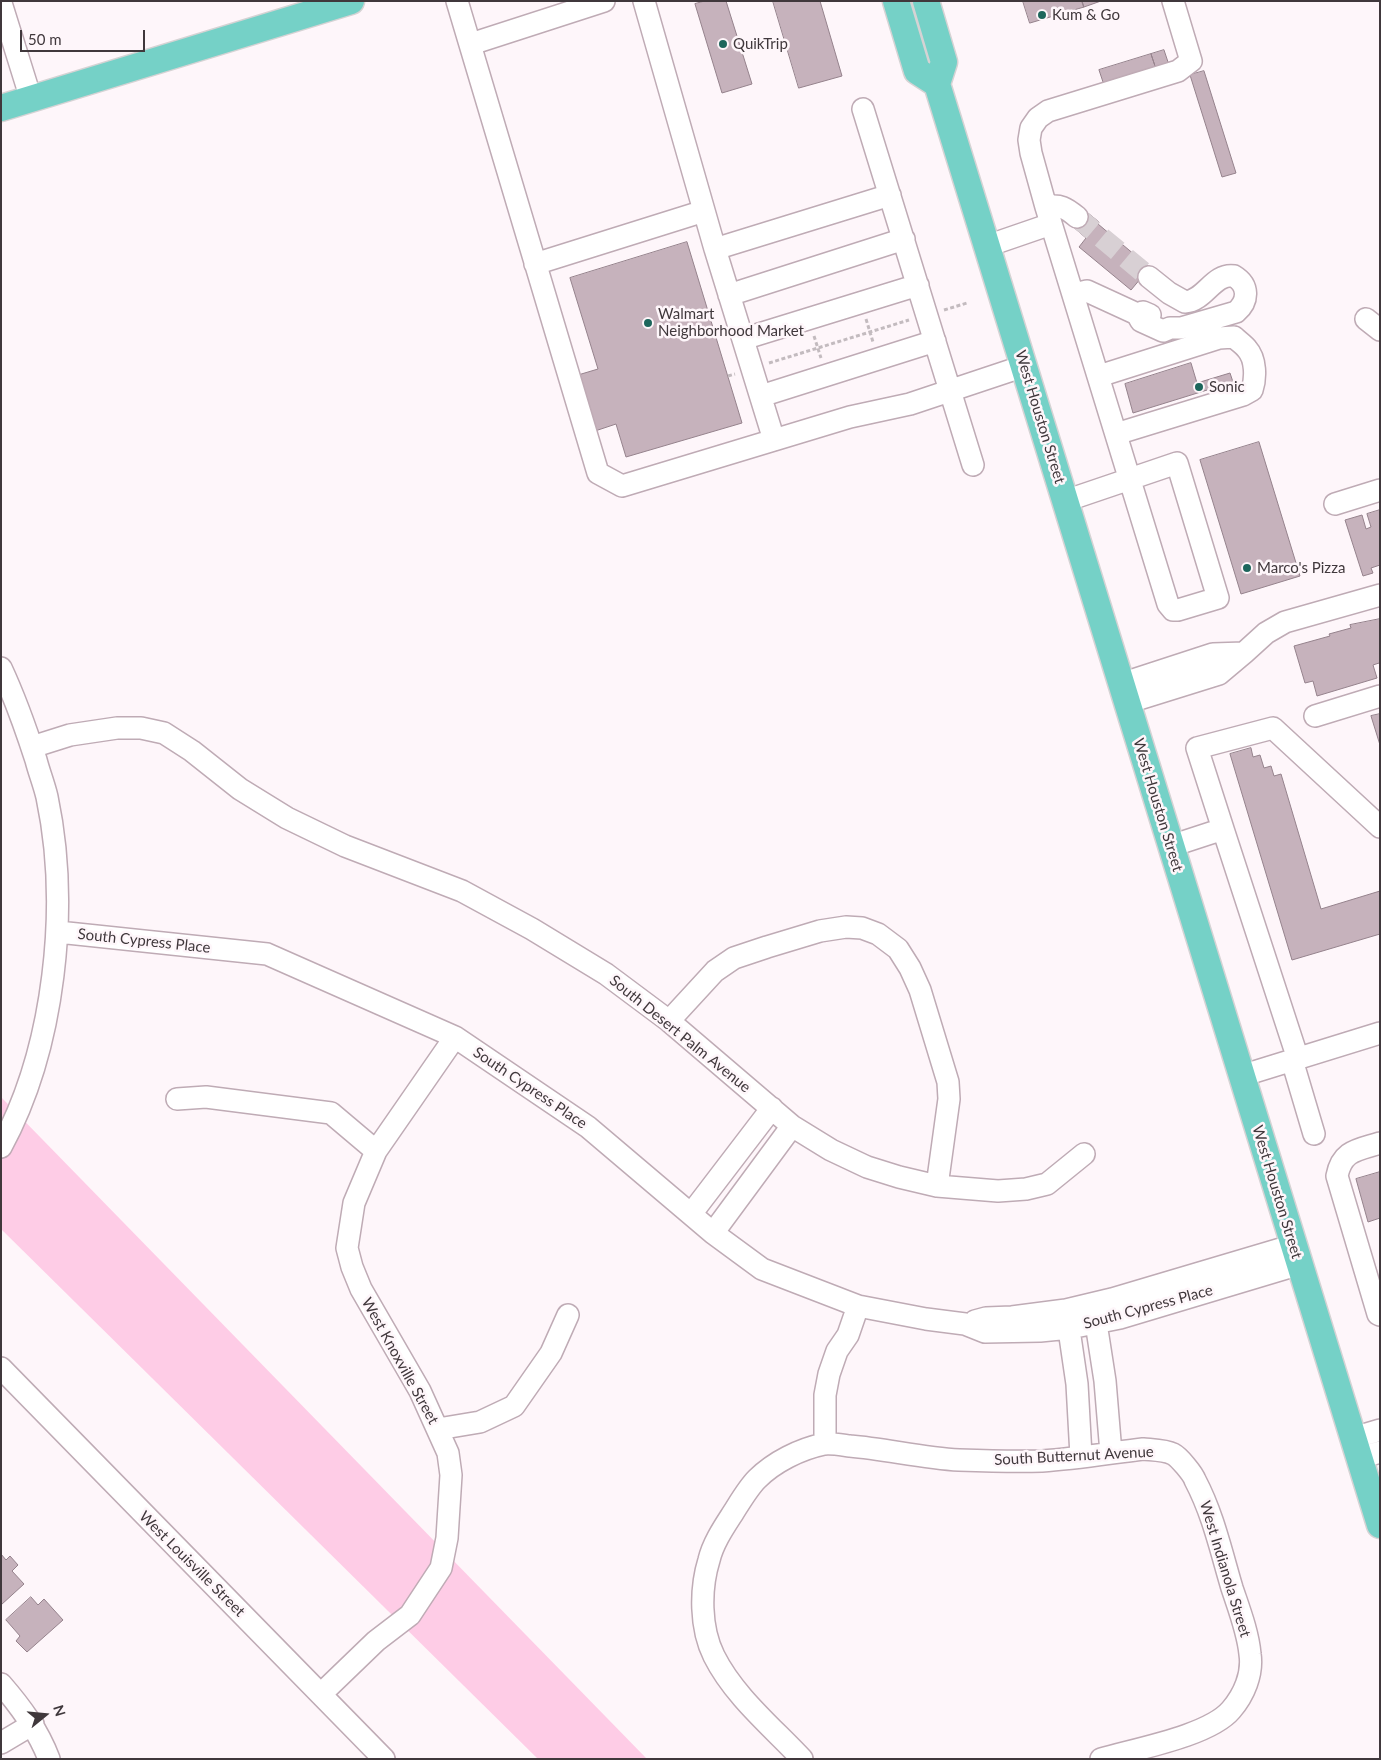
<!DOCTYPE html>
<html>
<head>
<meta charset="utf-8">
<style>
  body { margin:0 }
  #map { position:relative; width:1381px; height:1760px; overflow:hidden; background:#fef6fa; font-family:Lato,sans-serif }
  canvas { display:block }
  .frame { position:absolute; inset:0; border:2px solid #40383c; pointer-events:none }
  .north { position:absolute; left:20px; top:1690px; width:50px; height:50px; -webkit-text-stroke:4px #fef6fa; paint-order:stroke; rotate:73deg; font-size:14px; font-weight:700; line-height:20px; text-align:center; color:#40383c }
  .north::after { content:''; display:block; margin:auto; width:18px; height:22px; background:#40383c; clip-path:polygon(50% 0,100% 100%,50% 72%,0 100%) }
  .scale { position:absolute; left:20px; top:30px; width:125px; height:22px; box-sizing:border-box; border:2px solid #40383c; border-top:0; padding-left:6px; font-size:15px; line-height:18px; white-space:nowrap; color:#40383c; -webkit-text-stroke:4px #fef6fa; paint-order:stroke }
</style>
</head>
<body>
<div id="map">
<canvas width="1381" height="1760"></canvas>
<div class="frame"></div>
<div class="north">N</div>
<div class="scale">50 m</div>
</div>
<script>
const ctx = document.querySelector('canvas').getContext('2d');
ctx.lineJoin = 'round';
function fill(path, color) {
  ctx.fillStyle = color;
  ctx.fill(path, 'evenodd');
}
function trace(path, color, width, dash) {
  ctx.strokeStyle = color;
  ctx.lineWidth = width;
  ctx.lineCap = dash ? 'butt' : 'round';
  ctx.setLineDash(dash || []);
  ctx.stroke(path);
}
function write(font, color, halo, rows, align = 'center') {
  ctx.font = font + ' Lato,sans-serif';
  ctx.lineWidth = 5;
  ctx.setLineDash([]);
  ctx.textBaseline = 'middle';
  ctx.strokeStyle = halo;
  ctx.fillStyle = color;
  for (const [text, x, y, turn = 0] of rows) {
    ctx.save();
    ctx.translate(x, y);
    ctx.rotate((+turn || 0) * Math.PI / 180);
    ctx.textAlign = isNaN(turn) ? turn : align;
    if (halo) ctx.strokeText(text, 0, 0);
    ctx.fillText(text, 0, 0);
    ctx.restore();
  }
}
const green = new Path2D(`
  M1,1097L647,1759H538L1,1229Z`);
const building = new Path2D(`
  M705,1H726L752,84L722,93L695,4Z
  M773,1H820L842,76L799,88Z
  M1023,1H1082L1084,7L1030,23Z
  M1082,1H1101L1084,7Z
  M1164,50L1169,65L1156,69L1151,54Z
  M1151,54L1156,69L1104,85L1099,70Z
  M1204,71L1236,173L1222,177L1190,75Z
  M1083,209L1099,222L1098,224L1154,271L1141,278L1131,290L1079,247L1086,238L1071,225Z
  M687,242L742,423L626,457L616,424L595,431L578,375L598,369L570,278Z
  M1191,363L1197,383L1230,373L1233,382L1133,413L1125,384Z
  M1259,442L1300,576L1241,594L1200,460Z
  M1380,510V565L1371,568L1373,573L1363,576L1345,520L1362,515L1366,529L1371,527L1367,514Z
  M1380,619V666L1379,663L1373,665L1377,678L1317,696L1313,681L1305,683L1294,646L1330,636L1329,634L1351,628L1350,625Z
  M1380,714V745L1371,716Z
  M1251,748L1253,757L1260,755L1264,768L1271,766L1274,776L1281,774L1321,909L1380,891V934L1292,960L1230,754Z
  M1380,1172V1218L1368,1222L1356,1179Z
  M1,1554L6,1560L10,1556L18,1565L12,1571L24,1584L1,1605Z
  M31,1597L38,1605L44,1599L63,1620L27,1652L16,1641L20,1636L6,1620Z`);
const minorTunnel = new Path2D(`
  M1077,217L1149,277`);
const path = new Path2D(`
  M944,310L967,303
  M866,319L873,342
  M814,336L821,358
  M769,363L909,320
  M728,376L735,374`);
const minor = new Path2D(`
  M457,1L598,473L622,486L850,417L910,404L1024,366
  M644,1L715,249L890,195
  M1,3L31,99
  M471,44L604,1
  M863,109L973,465
  M1046,207C1060,204 1066,208 1077,217
  M987,246L1051,224
  M715,249L774,440
  M535,264L704,211
  M1074,294L1087,291L1137,314L1143,312L1150,315
  M729,295L904,239
  M1137,314L1141,321L1163,331L1170,328H1181L1236,312C1249,301 1249,285 1234,276C1213,273 1205,301 1185,302L1169,293L1149,277
  M1366,319L1380,330
  M743,339L918,285
  M1099,376L1219,338L1234,337C1238,341 1244,345 1247,349C1256,359 1256,378 1252,390L1243,395L1116,434
  M761,396L935,341
  M1065,501L1177,463L1218,598L1178,610H1173L1168,604L1046,207L1031,153L1029,140L1031,128L1038,118L1048,111L1178,71L1191,61L1173,1
  M1335,504L1380,490
  M1244,653L1266,633L1285,622L1380,595
  M1,668C15,698 26,729 36,760C39,772 44,784 47,797C70,906 55,1048 1,1147
  M1121,684L1213,654L1244,653L1219,674L1126,703
  M1315,716L1380,696
  M32,747L70,735L117,728H141L164,733L192,751L240,789L287,818L345,846L462,891L532,929L606,974L669,1021L792,1126L831,1150L867,1167L899,1177L937,1186L998,1191L1026,1189L1047,1184L1084,1154
  M1223,829L1197,748L1273,728L1380,827
  M1171,846L1223,829L1298,1059
  M58,932L267,954L455,1037L588,1127L713,1233L762,1269L858,1306L926,1319L965,1324L985,1332L1040,1331L1070,1328L1120,1318L1300,1264
  M669,1021L715,971L734,958L767,947L820,931L846,927L862,928L878,934L898,949L910,968L920,990L948,1082L949,1099L937,1186
  M1292,1060L1314,1134
  M1241,1076L1380,1033
  M177,1099L206,1097L331,1113L376,1151
  M1380,1143C1358,1150 1342,1150 1337,1176L1378,1314L1380,1315
  M691,1214L772,1108
  M713,1233L792,1126
  M1067,1316L1077,1384L1081,1456
  M975,1321L986,1318L1012,1317L1066,1310L1112,1299L1294,1245
  M1096,1323L1105,1381L1111,1453
  M1,1368L384,1759
  M438,1429L480,1422L514,1406L551,1353L568,1315
  M1353,1438L1380,1430
  M825,1444V1395L829,1374L837,1351L848,1335L858,1306
  M1359,1458L1380,1452
  M1,1684C21,1707 38,1730 49,1759
  M321,1694L376,1641L410,1615L441,1568L447,1538L451,1475L448,1453L420,1391L361,1289L352,1267L347,1248L354,1203L376,1151L455,1037
  M1,1743L33,1724
  M802,1759C772,1727 734,1696 714,1656C700,1628 700,1589 709,1560C713,1543 724,1527 733,1513C740,1502 748,1488 757,1479C774,1462 800,1449 824,1444C831,1443 842,1445 850,1446C886,1449 922,1458 959,1460C986,1461 1014,1462 1042,1461C1076,1459 1110,1453 1143,1449C1153,1450 1165,1450 1173,1454C1179,1457 1193,1474 1195,1480C1213,1514 1221,1551 1232,1588C1239,1609 1248,1632 1250,1654C1253,1674 1244,1695 1231,1710C1209,1736 1135,1749 1101,1759`);
const major = new Path2D(`
  M896,1L917,71L937,84
  M926,1L944,62L937,84L1380,1525
  M1,108L351,1`);
const markers = [
  [1042,15,5,"#1d665c"],
  [723,44,5,"#1d665c"],
  [648,323,5,"#1d665c"],
  [1199,387,5,"#1d665c"],
  [1247,568,5,"#1d665c"]
];
const poiNames = [
  ["Kum & Go",1052,15],
  ["QuikTrip",733,44],
  ["Walmart",658,314],
  ["Neighborhood Market",658,331],
  ["Sonic",1209,387],
  ["Marco's Pizza",1257,568]
];
const streetNames = [
  ["West Houston Street",1040,417,73],
  ["West Houston Street",1158,805,73],
  ["South Cypress Place",144,941,6],
  ["South Desert Palm Avenue",680,1034,39],
  ["South Cypress Place",530,1088,34],
  ["West Houston Street",1277,1192,73],
  ["South Cypress Place",1148,1307,-15],
  ["West Knoxville Street",400,1361,61],
  ["South Butternut Avenue",1074,1456,-3],
  ["West Louisville Street",192,1564,45],
  ["West Indianola Street",1225,1569,73]
];
fill(green, '#fecce6');
fill(building, '#c6b2bc');
trace(building, '#95828c', 1);
trace(minorTunnel, '#d8d0d4', 21, [21, 11]);
trace(minor, '#bfabb5', 24);
trace(major, '#d5d3d4', 29);
trace(path, '#c3bbbf', 3, [4, 2.5]);
trace(minor, '#fff', 21);
trace(major, '#75d1c7', 26);
for (const [x, y, r, color] of markers) {
  const dot = new Path2D();
  dot.arc(x, y, r, 0, 2 * Math.PI);
  ctx.fillStyle = color;
  ctx.fill(dot);
  trace(dot, '#fef6fa', 2);
}
write('15px', '#40383c', '#fef6fa', poiNames, 'left');
write('15px', '#40383c', '#fef6fa', streetNames);
</script>
</body>
</html>
